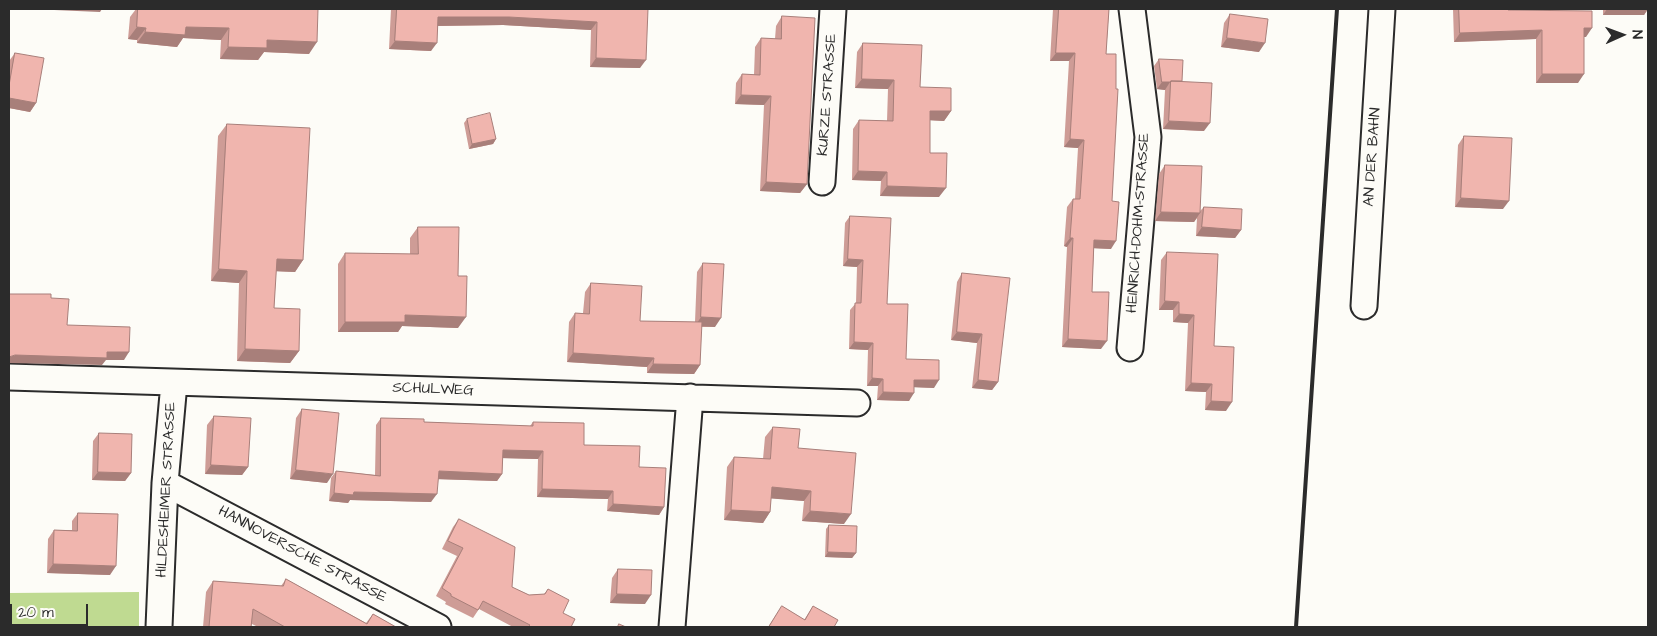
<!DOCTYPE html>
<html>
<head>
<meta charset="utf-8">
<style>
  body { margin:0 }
  #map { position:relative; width:1657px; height:636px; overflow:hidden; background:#fdfcf7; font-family:"Architects Daughter",sans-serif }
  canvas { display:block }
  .frame { position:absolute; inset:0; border:10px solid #2b2b2b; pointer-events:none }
  .north { position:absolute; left:1597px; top:10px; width:50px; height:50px; -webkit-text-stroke:4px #fdfcf7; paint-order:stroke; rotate:88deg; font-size:14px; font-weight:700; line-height:20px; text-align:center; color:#2b2b2b }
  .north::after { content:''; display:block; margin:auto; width:18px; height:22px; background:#2b2b2b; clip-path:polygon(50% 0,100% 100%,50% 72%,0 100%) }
  .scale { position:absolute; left:10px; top:604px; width:78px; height:22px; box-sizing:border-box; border:2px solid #2b2b2b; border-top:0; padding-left:6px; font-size:15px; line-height:18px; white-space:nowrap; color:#2b2b2b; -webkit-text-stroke:4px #fdfcf7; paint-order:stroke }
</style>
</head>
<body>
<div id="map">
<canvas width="1657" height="636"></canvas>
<div class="frame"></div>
<div class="north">N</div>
<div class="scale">20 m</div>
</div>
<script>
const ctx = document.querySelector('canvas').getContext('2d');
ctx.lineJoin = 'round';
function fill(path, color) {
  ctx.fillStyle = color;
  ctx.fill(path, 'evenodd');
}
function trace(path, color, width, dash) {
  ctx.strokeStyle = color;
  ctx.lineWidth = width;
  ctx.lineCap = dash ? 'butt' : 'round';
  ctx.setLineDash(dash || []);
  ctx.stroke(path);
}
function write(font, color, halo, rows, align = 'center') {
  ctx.font = font + ' "Architects Daughter",sans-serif';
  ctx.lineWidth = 5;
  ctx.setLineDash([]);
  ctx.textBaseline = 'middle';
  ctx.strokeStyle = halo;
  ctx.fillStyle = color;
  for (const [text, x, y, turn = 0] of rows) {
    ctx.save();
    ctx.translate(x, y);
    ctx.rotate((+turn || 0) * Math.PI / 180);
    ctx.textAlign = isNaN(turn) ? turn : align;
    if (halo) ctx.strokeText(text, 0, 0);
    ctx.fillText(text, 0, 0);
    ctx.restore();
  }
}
const green = new Path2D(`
  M139,592V627H9V593Z`);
const street = new Path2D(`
  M822,182L833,9
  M1364,306L1382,9
  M1130,348L1148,137L1132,9
  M9,377L857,403
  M165,483L438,627
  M159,627L165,483L174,383
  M672,627L690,397`);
const rail = new Path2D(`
  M1296,627L1337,9`);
const wall = new Path2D(`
  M136,9H318L309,54L264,52L258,60L220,59L221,40L183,38L177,47L137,43V40L128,39L130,17Z
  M391,9H648L640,68L590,67L591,30L503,25L438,26L431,51L389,49Z
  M1053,9H1109L1106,54L1112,201L1111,249L1094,248L1092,292L1101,349L1062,347L1067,247L1064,246L1067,207L1073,199H1075L1078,148L1064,147L1069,61H1050Z
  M1453,9H1508V10L1586,37H1584L1578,83H1536V39L1454,42Z
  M1603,9H1648L1644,15H1603Z
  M1230,14L1259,52L1221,47L1224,23Z
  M782,16L807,184L800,193L760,191L764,105L735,104L736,83L742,74L754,75L755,47L761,38L775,39L776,26Z
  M863,43L951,111L944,121L930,120V153L939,197L880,196L881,181L852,180L853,129L859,120L887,121L888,89L855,88L857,52Z
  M15,53L36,103L30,112L9,108V61Z
  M1159,59L1182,81L1204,131L1163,129L1165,90L1157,89L1154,66Z
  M467,119L496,139L493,144L469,149L464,123Z
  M227,124L303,260L295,272L276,271L274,308L299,351L290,363L237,361L239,283L211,281L218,136Z
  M1464,136L1503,209L1455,207L1458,145Z
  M1165,165L1200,211L1204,207L1241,230L1235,238L1196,236L1197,218L1194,222L1155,221L1159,174Z
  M850,216L887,304L906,359L934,388L914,387L909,401L877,400L878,386H867L868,350L849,349L850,310L856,303L857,267L843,266L845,223Z
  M418,227L458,328L402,326L398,332H338V264L345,253L410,254V238Z
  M1167,252L1214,346L1226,411L1205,410L1206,392L1185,391L1188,323L1173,322V310H1159L1161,260Z
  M703,263L715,327H701L700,365L694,374L647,373V367L567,362L569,322L575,313H583L585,292L591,283L640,321L695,322L697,272Z
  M962,273L998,382L992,390L972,388L977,343L951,340L957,282Z
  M302,409L327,483L290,479L296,418Z
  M214,416L248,467L242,475L205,474L207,425Z
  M381,418L424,422L530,426L533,422L584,445L639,467L664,507L659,515L607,511L608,499L537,497L538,459L503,458L502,474L497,481L438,479L431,502L350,500L348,503L329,501L331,478L336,471L375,475L376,425Z
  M773,427L798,448L844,524L802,521L804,501L771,498L770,512L763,523L724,520L727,467L734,457L763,459L765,437Z
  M99,433L131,473L125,481L92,480L93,441Z
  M78,513L110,575L47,573L48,539L54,530H72V521Z
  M459,519L512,587L529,595L544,594L548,589L563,613L571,627H513L479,609L473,618L445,604L446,602L436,596L457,556L442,549L453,527Z
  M829,525L856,553L852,558L825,557L826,529Z
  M618,569L645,604L610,603L612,578Z
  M286,579L366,623L373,614L396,627H258L252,624L251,627H203L206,592L213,581L281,586Z
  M782,606L804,620L813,606L834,627H768Z`);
const shadedWall = new Path2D(`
  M55,9H102L100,12L54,10Z
  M1607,9H1648L1644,15H1603Z
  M438,17H509L597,22L591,30L503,25L432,26Z
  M137,27L146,28L137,40L128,39Z
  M186,27L229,28L221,40L183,38L177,47L137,43L145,32Z
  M1584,28H1592L1586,37H1578Z
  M1542,30L1536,39L1454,42L1460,33Z
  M1227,38L1265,43L1259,52L1221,47Z
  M267,40L317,42L309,54L264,52L258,60L220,59L228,47Z
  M395,41L437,43L431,51L389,49Z
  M1056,53H1075L1069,61H1050Z
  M596,58L646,60L640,68L590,67Z
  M1542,74H1584L1578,83H1536Z
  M862,79L894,80L888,89L855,88Z
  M1162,82H1170L1165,90L1157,89Z
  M741,95L771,96L764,105L735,104Z
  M9,98L36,103L30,112L9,108Z
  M930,111H951L944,121L924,120Z
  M1169,121L1210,123L1204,131L1163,129Z
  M496,139L493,144L469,149L472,144Z
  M1070,139L1084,140L1078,148L1064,147Z
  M858,171L887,172L881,181L852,180Z
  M766,182L807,184L800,193L760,191Z
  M887,186L946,188L939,197L880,196Z
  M1461,198L1509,201L1503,209L1455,207Z
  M1161,212L1200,213L1194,222L1155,221Z
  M1202,227L1241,230L1235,238L1196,236Z
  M1070,238H1073L1067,247L1064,246Z
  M1094,240L1116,241L1111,249L1088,248Z
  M277,259L303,260L295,272L269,271Z
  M848,259L863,260L857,267L843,266Z
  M219,269L247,271L239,283L211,281Z
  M1165,301L1179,302L1173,310H1159Z
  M1179,314L1194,315L1188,323L1173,322Z
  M405,315L466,317L458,328L402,326L398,332H338L345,322Z
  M701,317L721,318L715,327L695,326Z
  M957,332L982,334L977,343L951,340Z
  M1068,339L1107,341L1101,349L1062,347Z
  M854,342L873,343L868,350L849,349Z
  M245,349L299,351L290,363L237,361Z
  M107,352H129L124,360H106L102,365L9,363V357L15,355Z
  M573,353L654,358L647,367L567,362Z
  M653,364L700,365L694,374L647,373Z
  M872,378L883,379L878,386H867Z
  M914,380H939L934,388L909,387Z
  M978,380L998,382L992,390L972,388Z
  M1191,383L1212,384L1206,392L1185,391Z
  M883,392L914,393L909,401L877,400Z
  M1211,401L1232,402L1226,411L1205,410Z
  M503,450L543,451L538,459L498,458Z
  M211,465L248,467L242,475L205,474Z
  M296,470L333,474L327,483L290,479Z
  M439,471L502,474L497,481L433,479Z
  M98,472L131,473L125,481L92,480Z
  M772,487L811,491L804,501L765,498Z
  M542,489L613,491L608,499L537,497Z
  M354,492L437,494L431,502L350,500L348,503L329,501L334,493Z
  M613,504L664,507L659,515L607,511Z
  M731,510L770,512L763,523L724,520Z
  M810,511L851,514L844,524L802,521Z
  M828,552L856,553L852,558L825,557Z
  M53,564L116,566L110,575L47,573Z
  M617,594L651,595L645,604L610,603Z`);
const building = new Path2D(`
  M138,9H318L317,42L267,40V48L228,47L229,28L186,27L185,35L145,32L146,28L137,27Z
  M397,9H648L646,60L596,58L597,22L509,17H438L437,43L395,41Z
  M1059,9H1109L1106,54H1116V89H1118L1112,201L1119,202L1116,241L1094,240L1092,292H1109L1107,341L1068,339L1073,238H1070L1073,199H1080L1084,140L1070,139L1075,53H1056Z
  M1459,9H1508V10L1592,11V28H1584V74H1542V30L1460,33Z
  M1230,14L1268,19L1265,43L1227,38Z
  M782,16L815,18L807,184L766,182L771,96L741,95L742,74L760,75L761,38L781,39Z
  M863,43L922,45L920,87L951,88V111H930V153H947L946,188L887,186V172L858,171L859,120L893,121L894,80L862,79Z
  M15,53L44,58L36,103L9,98V86Z
  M1159,59L1183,60L1182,81H1171V82H1162Z
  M1171,81L1212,83L1210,123L1169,121Z
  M490,113L496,139L472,144L467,119Z
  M227,124L310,128L303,260L277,259L274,308L300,309L299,351L245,349L247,271L219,269Z
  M1464,136L1512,138L1509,201L1461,198Z
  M1165,165L1202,166L1200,213L1161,212Z
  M1204,207L1242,209L1241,230L1202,227Z
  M850,216L891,218L887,304H908L906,359L939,360V380H914V393L883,392V379L872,378L873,343L854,342L855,303H861L863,260L848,259Z
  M418,227H459L458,276H467L466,317L405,315V322H345V253L418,254Z
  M1167,252L1218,254L1214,346L1234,347L1232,402L1211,401L1212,384L1191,383L1194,315L1179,314V302L1165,301Z
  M703,263L724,264L721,318L701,317Z
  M962,273L1010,278L998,382L978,380L982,334L957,332Z
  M591,283L642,286L640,321L702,322L700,365L653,364L654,358L573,353L575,313L589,314Z
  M9,294H51V298L69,299L67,325L130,327L129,352H107V358L15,355L9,357Z
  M302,409L339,413L333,474L296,470Z
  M214,416L251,418L248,467L211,465Z
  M381,418L424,419V422L533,426V422L584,423V445L640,446L639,467L666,468L664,507L613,504V491L542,489L543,451L503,450L502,474L439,471L437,494L354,492L353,495L334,493L336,471L380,476Z
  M773,427L800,429L798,448L856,453L851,514L810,511L811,491L772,487L770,512L731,510L734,457L770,459Z
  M99,433L132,434L131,473L98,472Z
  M78,513L118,514L116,566L53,564L54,530L77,531Z
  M459,519L515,547L512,587L529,595L545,594L548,589L569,600L563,613L575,619L571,627H528L530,625L483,601L478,610L451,596V594L442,588L463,548L448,541Z
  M829,525L857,526L856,553L828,552Z
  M618,569L652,570L651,595L617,594Z
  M286,579L367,624L373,614L396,627H285L253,609L251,627H209L213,581L283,586Z
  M782,606L805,620L813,606L838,620L834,627H769Z
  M619,624L626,627H618Z`);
const streetNames = [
  ["KURZE STRASSE",828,95,-86],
  ["AN DER BAHN",1373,157,-86],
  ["HEINRICH-DOHM-STRASSE",1139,223,-86],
  ["SCHULWEG",433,390,2],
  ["HILDESHEIMER STRASSE",167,490,-87],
  ["HANNOVERSCHE STRASSE",302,555,28]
];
fill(green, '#bfda91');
trace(street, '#2b2b2b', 29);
trace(street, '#fdfcf7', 25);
trace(rail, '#2b2b2b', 4);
fill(wall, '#ce9c96');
fill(shadedWall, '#a87f7a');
fill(building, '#f0b5ae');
trace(building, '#a87f7a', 1);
write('15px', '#2b2b2b', '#fdfcf7', streetNames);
</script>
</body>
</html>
